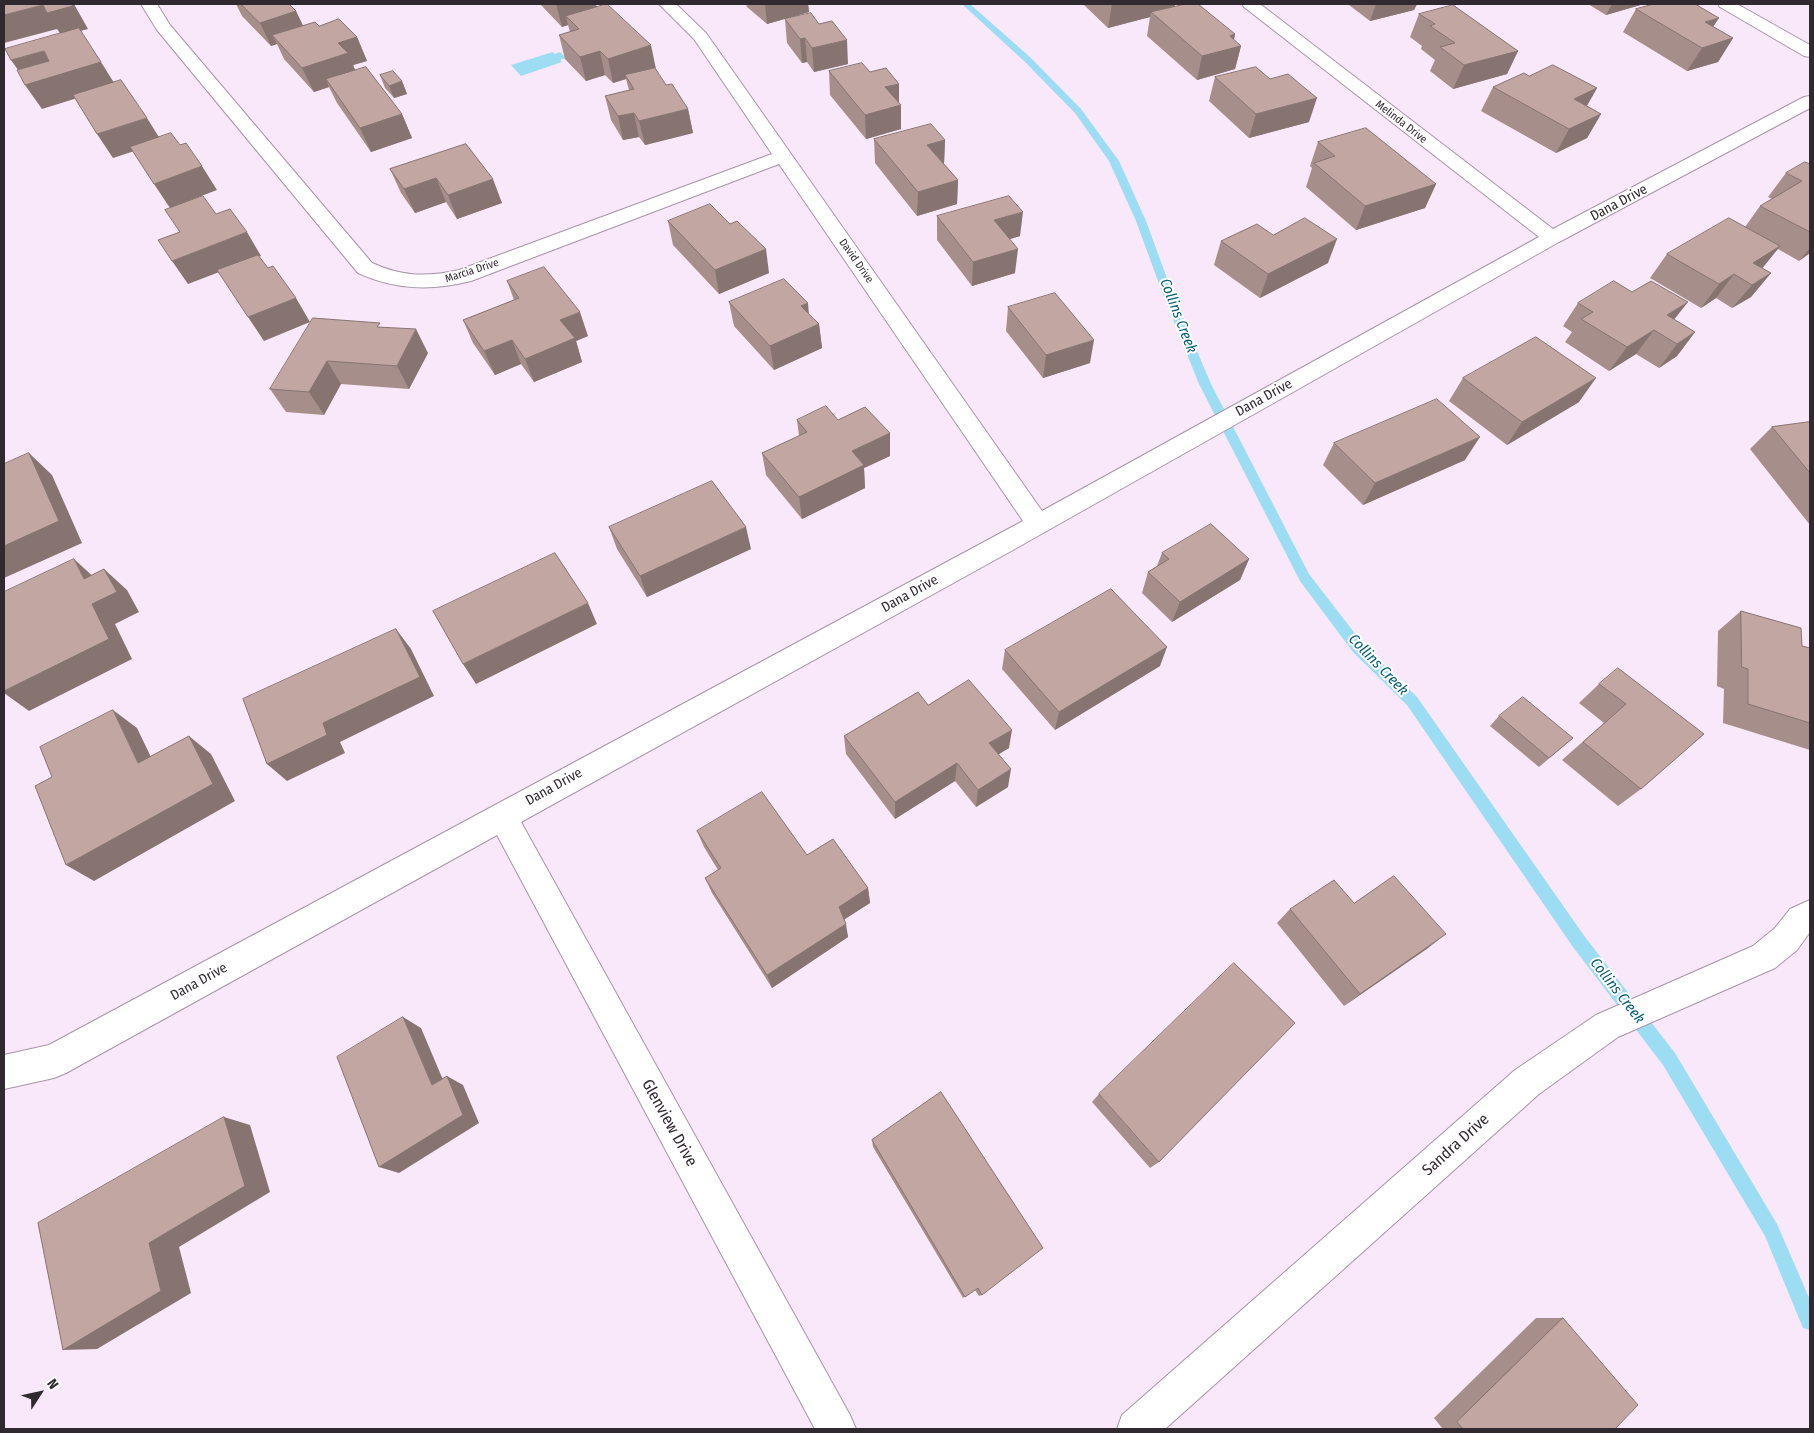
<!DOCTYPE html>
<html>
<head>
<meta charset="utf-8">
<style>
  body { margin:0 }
  #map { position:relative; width:1814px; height:1433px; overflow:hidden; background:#f9e7fa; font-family:"Fira Sans Condensed",sans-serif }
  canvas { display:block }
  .frame { position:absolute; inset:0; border:5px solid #302930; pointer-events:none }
  .north { position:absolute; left:15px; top:1368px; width:50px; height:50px; -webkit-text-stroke:4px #fff; paint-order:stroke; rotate:55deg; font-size:14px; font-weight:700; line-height:20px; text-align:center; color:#302930 }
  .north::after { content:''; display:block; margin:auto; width:18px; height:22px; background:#302930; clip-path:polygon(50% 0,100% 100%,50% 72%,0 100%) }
</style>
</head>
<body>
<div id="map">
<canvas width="1814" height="1433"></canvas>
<div class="frame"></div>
<div class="north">N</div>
</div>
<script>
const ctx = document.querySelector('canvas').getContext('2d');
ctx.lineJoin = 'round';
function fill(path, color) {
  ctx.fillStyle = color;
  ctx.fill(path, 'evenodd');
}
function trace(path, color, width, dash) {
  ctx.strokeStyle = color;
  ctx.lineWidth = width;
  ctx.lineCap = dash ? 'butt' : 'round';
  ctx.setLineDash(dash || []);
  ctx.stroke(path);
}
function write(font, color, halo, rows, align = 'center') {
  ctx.font = font + ' "Fira Sans Condensed",sans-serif';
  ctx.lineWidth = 4;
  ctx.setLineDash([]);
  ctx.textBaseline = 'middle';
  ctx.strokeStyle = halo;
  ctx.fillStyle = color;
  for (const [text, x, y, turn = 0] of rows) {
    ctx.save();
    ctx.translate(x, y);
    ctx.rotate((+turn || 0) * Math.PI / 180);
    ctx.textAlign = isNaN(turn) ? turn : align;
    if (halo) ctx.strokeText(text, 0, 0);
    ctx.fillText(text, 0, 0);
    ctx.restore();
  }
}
const water = new Path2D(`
  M553,52L555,54L560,52L566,58L560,60L562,62L521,76L511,65Z`);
const stream = new Path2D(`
  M962,4H970L1031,58L1081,109L1119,161L1146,221L1172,292L1211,384L1309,574L1363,644L1417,697L1585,937L1675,1053L1777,1224L1810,1300V1330L1803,1328L1765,1236L1663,1065L1573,947L1407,705L1353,652L1300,581L1199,384L1162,292L1136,221L1109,161L1075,113L1025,62Z`);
const minor = new Path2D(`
  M141,4H157L170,25L372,263C402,277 428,277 459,270L772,154L694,39L659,4H676L706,33L1042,511L1539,237L1244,7L1242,4H1260L1553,229L1804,97L1810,96V108L1559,242L1013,550L521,822L850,1415L856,1429H815L497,835L66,1073L54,1078L4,1089V1055L49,1045L1023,521L779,164L471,281C431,291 396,290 358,273L157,30Z
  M1718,4H1737L1810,45V57L1804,56L1720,7Z
  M1810,900V932L1797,950L1775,968L1618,1037L1539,1094L1165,1429H1117L1122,1415L1515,1070L1596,1015L1753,946L1775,928L1790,909Z`);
const wall = new Path2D(`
  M236,4H289L296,11L303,26H319L357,37L367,61L353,65L355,70L402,114L412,138L371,152L337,103L329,87L314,92L284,59L277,44L271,46L242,16Z
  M540,4H596V7L655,69L666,85L688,109L693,133L645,145L639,137L623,140L611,120L605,96L629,90L626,79L613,83L605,75L586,81L565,59L559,35L570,32L568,25L562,27Z
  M746,4H808L809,12L767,24L747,7Z
  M1084,4H1175V7L1235,34L1234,40L1241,46L1235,69L1197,80L1147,36L1150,17L1108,28L1084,5Z
  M1350,4H1417L1414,10L1370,21L1349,5Z
  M1588,4H1644L1606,15Z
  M1636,9L1713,27L1733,38L1718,62L1687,71L1623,32Z
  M1419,14L1518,51L1507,74L1453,89L1430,71L1435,60L1421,49L1422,46L1410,37Z
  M785,19L848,64L814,72L807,62L802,63L787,43Z
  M829,71L870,72L899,84V103L901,129L866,139L830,95Z
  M380,75L402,81L407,94L394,98L385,88Z
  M1529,76L1597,88L1587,106L1601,114L1587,138L1556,153L1481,111L1493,87Z
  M1215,77L1309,122L1249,138L1209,101Z
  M874,139L945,140L944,164L958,180L957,204L917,216L875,163Z
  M1318,142L1436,184L1425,208L1356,230L1306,187L1312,168L1310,166Z
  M466,144L502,203L457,219L446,202L415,213L401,193L390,169Z
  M1810,164V253L1799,261L1778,249L1762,268L1771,273L1751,297L1732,308L1716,298L1701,308L1650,278L1667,254L1745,227L1760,206L1772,199L1768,197L1786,173Z
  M937,216L1020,236L1010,239L1015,273L972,286L937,240Z
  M668,221L769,273L719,294L673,245Z
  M1273,235L1328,263L1260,298L1214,265L1221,241Z
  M507,281L588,336L576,341L582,362L534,382L521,364L495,375L473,343L463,320L514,300Z
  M729,302L819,324L822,348L774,370L734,326Z
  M1578,303L1674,320L1695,332L1677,356L1659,368L1636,354L1609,371L1565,342L1572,332L1563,326Z
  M1008,307L1090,363L1043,378L1006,331Z
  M382,327L428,353L409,389L341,384L324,415L286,412L270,389Z
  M1463,378L1579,402L1507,445L1449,401Z
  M797,420H838L890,456L864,468L865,488L802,519L766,475L762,453L799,436Z
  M1810,422V525L1750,449L1772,427Z
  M1334,443L1465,460L1363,505L1323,465Z
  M609,527L751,549L647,597L617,549Z
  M1162,553L1249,559L1240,580L1172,622L1142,593L1148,572L1157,566Z
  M1741,611L1802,646L1810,648V750L1723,723L1724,689L1717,686L1718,631Z
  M1005,650L1160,666L1055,730L1002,669Z
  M1599,684L1704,734L1641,789L1618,806L1562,760L1604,723L1579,703Z
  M928,705L1009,748L999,754L1008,787L976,807L955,781L895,819L846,754L844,736Z
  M1499,716L1573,738L1539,767L1490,726Z
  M697,831L807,855L868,888L870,903L844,919L848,937L772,988L712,893L705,878L718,870L704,847Z
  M1354,903L1428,948L1344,1006L1277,923L1290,909Z
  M941,1092L982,1295L979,1296L975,1290L963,1298L873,1147L872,1140Z
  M1099,1094L1159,1162L1150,1168L1092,1102Z
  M1536,1318H1563L1615,1429H1443L1434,1418Z`);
const shadedWall = new Path2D(`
  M74,4L88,29L62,36L57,29L4,43V15L43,5Z
  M556,4H596L599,16H566L568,25L562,27Z
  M765,4H808L809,12L767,24Z
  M1112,4H1175L1174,11L1151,12L1150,17L1108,28Z
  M1376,4H1417L1414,10L1370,21Z
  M1612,4H1644L1606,15Z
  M296,11L307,34L272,35L277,44L271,46L260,23Z
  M1719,18L1704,41L1705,22Z
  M1235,34L1232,48L1241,46L1235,69L1197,80L1202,56L1230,36Z
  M357,37L367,61L353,65L358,77L326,79L329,87L314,92L302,68L338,43Z
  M805,38L807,62L802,63L800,39Z
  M1733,38L1718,62L1687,71L1702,48Z
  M847,40L848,64L814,72L812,48Z
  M651,45L656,69L625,75L626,79L613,83L608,59Z
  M44,51L101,62L116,86L42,109L25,85L28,84L11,60Z
  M600,51L605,75L586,81L580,57Z
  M1518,51L1507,74L1453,89L1464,65Z
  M402,81L407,94L394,98L389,86Z
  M899,84V106L901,105V129L866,139L865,115L885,87Z
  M1597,88L1583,112L1574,99Z
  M1317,98L1309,122L1249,138L1256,114Z
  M688,109L693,133L645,145L639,121Z
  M634,113L639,137L623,140L618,116Z
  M402,114L412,138L371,152L360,128Z
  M1601,114L1587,138L1556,153L1569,129Z
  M147,118L162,142L113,158L97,134Z
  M945,140L944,164L927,145Z
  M202,166L217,190L170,208L154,184Z
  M436,178L446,202L415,213L404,189Z
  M493,179L502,203L457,219L448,195Z
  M958,180L957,204L917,216L918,192Z
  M1436,184L1425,208L1356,230L1365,206Z
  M1023,212L1020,236L993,244L994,220Z
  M247,232L261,256L188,284L172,261Z
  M1337,239L1328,263L1260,298L1268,274Z
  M1780,246L1761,270L1753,263Z
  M1810,248V253L1799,261Z
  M766,249L769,273L719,294L715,270Z
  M1018,249L1015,273L972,286L973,262Z
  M1771,273L1751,297L1732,308L1752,285Z
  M1734,274L1716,298L1701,308L1719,284Z
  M296,298L310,322L264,341L248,317Z
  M1688,302L1669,326L1667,315Z
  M808,303L810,327L801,306Z
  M580,312L588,336L576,341L582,362L534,382L525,359L560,320Z
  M819,324L822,348L774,370L770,346Z
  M416,329L428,353L409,389L397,366Z
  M1654,330L1636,354L1609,371L1627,347Z
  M1695,332L1677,356L1659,368L1677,344Z
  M512,340L521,364L495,375L484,351Z
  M1094,340L1090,363L1043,378L1046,355Z
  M327,361L341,384L324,415L309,392Z
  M1596,378L1579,402L1507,445L1522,422Z
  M890,433V456L864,468L865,488L802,519L799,497L852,451Z
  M1480,437L1465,460L1363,505L1375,483Z
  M29,453L52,475L82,543L4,578V546Z
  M746,527L751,549L647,597L640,576Z
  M74,559L97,580L104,569L127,590L139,612L115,624L132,659L29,711L4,693V691L84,579Z
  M1249,559L1240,580L1172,622L1180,602Z
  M588,603L597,624L476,684L463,664Z
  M396,629L411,649L434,696L340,742L345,753L287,781L267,764L323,723Z
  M1167,647L1160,666L1055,730L1059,712Z
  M113,710L137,728L162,780L138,763Z
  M1012,730L1009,748L987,761L989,743Z
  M189,736L211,754L235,801L94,881L66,865Z
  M957,763L955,781L895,819V802Z
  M1011,769L1008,787L976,807L978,790Z
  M868,888L870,903L842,921L839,907Z
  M846,924L848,937L772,988L767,975Z
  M1446,934L1428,948L1344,1006L1360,994Z
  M403,1017L421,1028L449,1094L432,1085Z
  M447,1076L463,1085L479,1123L399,1173L379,1167Z
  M224,1117L250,1125L270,1192L179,1247L191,1293L97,1349L63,1350L149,1243Z`);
const building = new Path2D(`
  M4,4H72L73,6L47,13L43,5L4,15Z
  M241,4H289L296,11L260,23Z
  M607,4L651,45L608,59L600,51L580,57L559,35L579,29L566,16Z
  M1186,4H1198L1235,34L1230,36L1241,46L1202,56L1151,12Z
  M1654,4H1695L1719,18L1705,22L1733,38L1702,48L1636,9Z
  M1453,5L1518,51L1464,65L1440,47L1455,43L1430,26L1435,24L1419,14Z
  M811,13L819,24L832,21L847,40L812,48L805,38L800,39L785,19Z
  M339,19L357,37L338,43L348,53L302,68L272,35L315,22L319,26Z
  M79,28L101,62L25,85L17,70L49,61L44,51L11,60L5,49Z
  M862,63L870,72L886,68L899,84L885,87L901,105L865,115L829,71Z
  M1553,65L1597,88L1574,99L1601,114L1569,129L1493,87L1524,73L1529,76Z
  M366,67L402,114L360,128L326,79Z
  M1256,67L1270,79L1288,74L1317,98L1256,114L1215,77Z
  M655,68L666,85L672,84L688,109L639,121L634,113L618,116L605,96L634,89L625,75Z
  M393,71L402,81L389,86L380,75Z
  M121,80L147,118L97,134L73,95Z
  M931,124L945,140L927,145L958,180L918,192L874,139Z
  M1366,128L1436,184L1365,206L1314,163L1335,156L1318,142Z
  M171,133L180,145L186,143L202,166L154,184L130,147Z
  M466,144L493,179L448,195L436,178L404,189L390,169Z
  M1805,162L1810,164V232L1760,206L1802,181L1786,173Z
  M203,196L216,214L230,209L247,232L172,261L158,240L180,232L165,210Z
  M1009,196L1023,212L994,220L1018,249L973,262L937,216Z
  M710,204L730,224L737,221L766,249L715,270L668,221Z
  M1305,218L1337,239L1268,274L1221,241L1257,224L1273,235Z
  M1729,218L1780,246L1753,263L1771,273L1752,285L1734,274L1719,284L1667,254Z
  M258,255L268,268L273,266L296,298L248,317L217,270Z
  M544,267L580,312L560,320L575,338L525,359L512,340L484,351L463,320L519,298L507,281Z
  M784,279L808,303L801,306L819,324L770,346L729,302Z
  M1614,281L1632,292L1651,281L1688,302L1667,315L1695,332L1677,344L1654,330L1627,347L1581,319L1593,312L1578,303Z
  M1055,293L1094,340L1046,355L1008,307Z
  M313,318L380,323L377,327L416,329L397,366L327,361L309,392L270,389Z
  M1536,337L1596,378L1522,422L1463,378Z
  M1437,399L1480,437L1375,483L1334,443Z
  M826,406L838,420L865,407L890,433L852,451L864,465L799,497L762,453L807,432L797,420Z
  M1810,422V473L1772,427Z
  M29,453L59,521L4,546V464Z
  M712,481L746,527L640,576L609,527Z
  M1211,524L1249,559L1180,602L1148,572L1169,559L1162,553Z
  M555,553L588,603L463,664L433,611Z
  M74,559L84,579L104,569L117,592L92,604L109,639L4,691V592Z
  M1111,589L1167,647L1059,712L1005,650Z
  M1741,611L1801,628L1802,646L1810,648V723L1748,704V669L1742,667Z
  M396,629L420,677L323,723L327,735L267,764L243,699Z
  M1618,668L1704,734L1641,789L1583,742L1626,704L1599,684Z
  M969,680L1012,730L989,743L1011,769L978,790L957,763L895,802L844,736L918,692L928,705Z
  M1523,697L1573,738L1549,758L1499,716Z
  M113,710L138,763L189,736L213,784L66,865L35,786L52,777L40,747Z
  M762,792L807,855L833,839L868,888L839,907L846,924L767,975L705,878L721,868L697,831Z
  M1394,876L1446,934L1360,994L1290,909L1334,880L1354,903Z
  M1234,963L1295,1023L1159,1162L1099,1094Z
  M403,1017L432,1085L447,1076L463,1115L379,1167L337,1057Z
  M941,1092L1043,1248L982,1295L978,1288L965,1297L872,1140Z
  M224,1117L245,1186L149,1243L161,1291L63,1350L38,1223Z
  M1563,1318L1638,1405L1615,1429H1463L1457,1422Z`);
const farStreetnames = [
  ["Melinda Drive",1401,122,38],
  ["David Drive",856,261,55],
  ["Marcia Drive",472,271,-18]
];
const streetNames = [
  ["Dana Drive",1619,203,-28],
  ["Dana Drive",1264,398,-29],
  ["Dana Drive",910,594,-29],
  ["Dana Drive",554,787,-29],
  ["Dana Drive",199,982,-29]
];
const waterNames = [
  ["Collins Creek",1178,316,69],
  ["Collins Creek",1378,665,46],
  ["Collins Creek",1617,991,52]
];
const nearStreetnames = [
  ["Glenview Drive",669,1123,61],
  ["Sandra Drive",1456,1145,-42]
];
fill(water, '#9cddf4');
fill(stream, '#9cddf4');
trace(minor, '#a695a7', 2);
fill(minor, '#fff');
fill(wall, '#a68f8b');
fill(shadedWall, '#877471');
fill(building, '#c1a6a2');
trace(building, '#877471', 1);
write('11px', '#302930', '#fff', farStreetnames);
write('14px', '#302930', '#fff', streetNames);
write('italic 15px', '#065f77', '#fff', waterNames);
write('16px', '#302930', '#fff', nearStreetnames);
</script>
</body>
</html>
